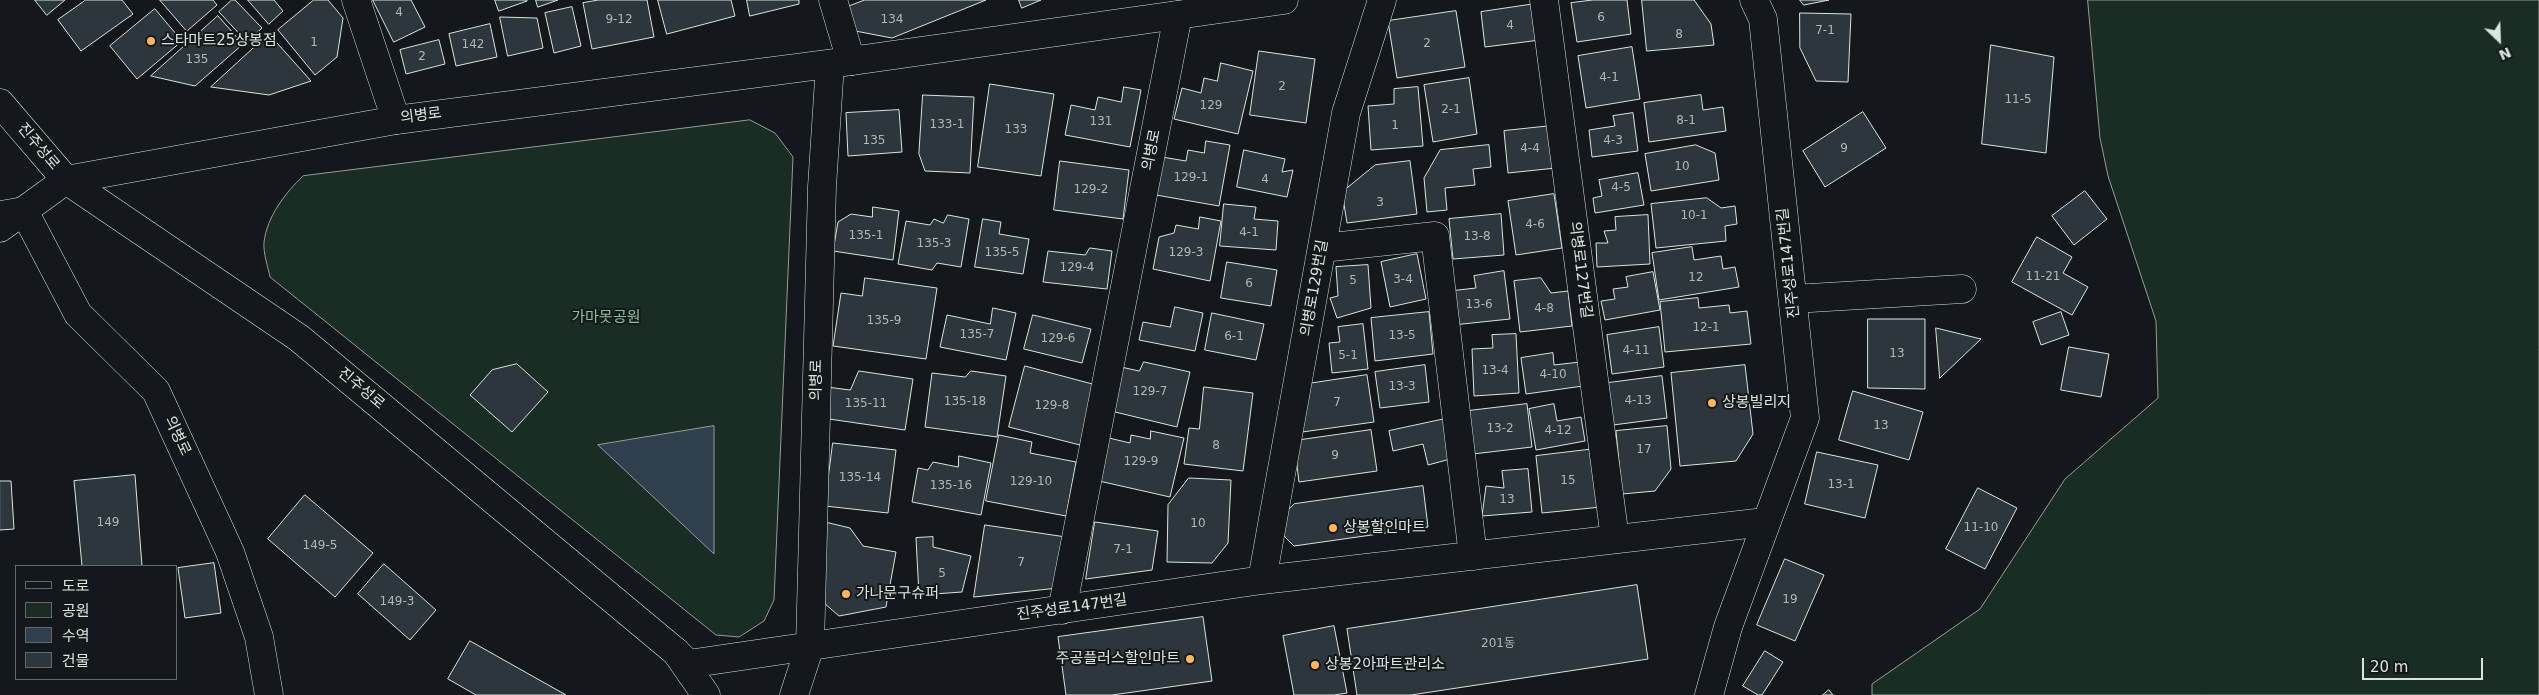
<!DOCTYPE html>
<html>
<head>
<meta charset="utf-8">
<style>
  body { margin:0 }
  #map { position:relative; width:2539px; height:695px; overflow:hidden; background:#14181c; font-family:"DejaVu Sans","Noto Sans KR",sans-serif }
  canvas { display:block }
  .legend { position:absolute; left:15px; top:565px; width:162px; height:115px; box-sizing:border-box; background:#14181c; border:1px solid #626a69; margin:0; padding:6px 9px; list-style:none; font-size:15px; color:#d8e6dc }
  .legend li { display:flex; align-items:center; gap:10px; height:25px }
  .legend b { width:25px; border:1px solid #626a69 }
  .north { position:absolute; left:2474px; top:15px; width:50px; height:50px; -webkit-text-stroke:4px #14181c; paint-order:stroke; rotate:156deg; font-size:14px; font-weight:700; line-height:20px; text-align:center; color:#d8e6dc }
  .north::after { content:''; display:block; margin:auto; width:18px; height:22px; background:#d8e6dc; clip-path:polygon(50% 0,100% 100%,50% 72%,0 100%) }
  .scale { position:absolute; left:2362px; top:658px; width:121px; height:22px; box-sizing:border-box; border:2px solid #d8e6dc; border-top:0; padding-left:6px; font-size:15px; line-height:18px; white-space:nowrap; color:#d8e6dc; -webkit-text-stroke:4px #14181c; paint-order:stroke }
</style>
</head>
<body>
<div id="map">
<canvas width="2539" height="695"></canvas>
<ul class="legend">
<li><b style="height:6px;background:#14181c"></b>도로</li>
<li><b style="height:14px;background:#1a2d24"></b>공원</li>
<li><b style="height:14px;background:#2f3f4d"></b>수역</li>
<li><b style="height:14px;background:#2c363c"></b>건물</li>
</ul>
<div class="north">N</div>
<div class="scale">20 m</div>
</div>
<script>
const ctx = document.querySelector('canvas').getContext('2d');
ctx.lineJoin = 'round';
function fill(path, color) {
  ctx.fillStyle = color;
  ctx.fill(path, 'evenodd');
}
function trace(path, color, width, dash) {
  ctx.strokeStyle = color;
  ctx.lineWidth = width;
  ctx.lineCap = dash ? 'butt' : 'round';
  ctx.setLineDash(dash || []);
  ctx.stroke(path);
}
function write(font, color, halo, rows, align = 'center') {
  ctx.font = font + ' "DejaVu Sans","Noto Sans KR",sans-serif';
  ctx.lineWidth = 4;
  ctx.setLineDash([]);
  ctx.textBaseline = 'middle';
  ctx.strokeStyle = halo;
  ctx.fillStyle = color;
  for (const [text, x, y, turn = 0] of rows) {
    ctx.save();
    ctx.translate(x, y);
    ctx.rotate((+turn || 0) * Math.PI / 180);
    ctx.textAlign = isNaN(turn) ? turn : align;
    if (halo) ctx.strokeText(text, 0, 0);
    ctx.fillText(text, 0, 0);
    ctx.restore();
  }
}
const green = new Path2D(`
  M2088,0H2539V695H1872V684L1980,609L2065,479L2158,398L2156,321L2108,176L2100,138Z
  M750,120L775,133L793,157L774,600L764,621L739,637L716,635L270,277C268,267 263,253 264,242C267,217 285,193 303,176Z`);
const water = new Path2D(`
  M714,426V554L598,445Z`);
const building = new Path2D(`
  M35,0H65L47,15Z
  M86,0H122L133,14L81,51L58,20Z
  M160,0H213L217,5L187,31Z
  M232,0H235L262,28L247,42L219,12Z
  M248,0H274L283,11L269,24Z
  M314,0H328L343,18L337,57L315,75L278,30Z
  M373,0H411L425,27L394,42Z
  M495,0H527V1L499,11Z
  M536,0H558L538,7Z
  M599,0H647L654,37L592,49L583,3Z
  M658,0H731L735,16L667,34Z
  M747,0H799V4L750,16Z
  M865,0H986L892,38L850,30L842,9Z
  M1019,0H1041L1022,8Z
  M1593,0H1627L1631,34L1577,42L1571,3Z
  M1642,0H1694L1711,24L1714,45L1647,51Z
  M1800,0H1829L1804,5Z
  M1535,4L1540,40L1485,47L1481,12Z
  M572,7L581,46L554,53L545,13Z
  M155,9L182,41L137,79L110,46Z
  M1456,11L1465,67L1397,78L1388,21Z
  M1800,13L1851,14L1848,82L1816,81L1800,48Z
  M218,16L243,44L195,86L151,76Z
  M500,17L537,18L543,48L508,56Z
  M490,24L497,57L456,66L449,34Z
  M269,34L311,81L269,95L211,87Z
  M439,40L445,64L406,74L400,50Z
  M1991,45L2054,57L2046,153L1982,144Z
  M1632,47L1640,99L1586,108L1578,56Z
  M1259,51L1315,59L1306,123L1250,115Z
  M1221,63L1253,71L1238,134L1174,119L1182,88L1201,93L1204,78L1217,81Z
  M1469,78L1477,134L1433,142L1424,85Z
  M990,84L1054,94L1041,176L978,167Z
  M1124,87L1141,90L1130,147L1065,135L1071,105L1095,110L1098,97L1121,102Z
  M1418,87L1423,146L1371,150L1368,106L1394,104V89Z
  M923,95L974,97L970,173L925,171L919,154Z
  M1701,95L1703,110L1723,107L1726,131L1649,142L1644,103Z
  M899,110L902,152L848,156L846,113Z
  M1863,112L1886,148L1825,187L1803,151Z
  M1633,113L1638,151L1592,157L1589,130L1615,126L1613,116Z
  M1551,126L1556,168L1508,173L1504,131Z
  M1206,141L1230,145L1219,206L1156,195L1162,157L1186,161L1188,150L1204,153Z
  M1489,145L1491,167L1473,169L1475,185L1445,188L1447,210L1427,212L1424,178L1440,150Z
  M1696,145L1715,153L1719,180L1651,191L1645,154Z
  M1244,150L1285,159L1282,172L1293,170L1287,197L1237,187Z
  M1060,161L1129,170L1123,219L1054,210Z
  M1410,161L1417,214L1347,223L1342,192L1375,165Z
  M1638,173L1644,205L1595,213L1593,198L1602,196L1599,180Z
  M2085,191L2107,219L2074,245L2052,216Z
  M1554,194L1562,248L1516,255L1508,201Z
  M1707,198L1721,208L1735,206L1737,224L1725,226L1726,241L1656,248L1651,204Z
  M1224,204L1256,207L1254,219L1278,221L1276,250L1220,246Z
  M873,207L899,211L893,260L833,251L838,222L851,214L872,217Z
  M1501,214L1504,255L1453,259L1449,219Z
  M948,215L969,219L961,267L937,263L932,270L898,264L906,221L930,225L934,219L943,223Z
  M1648,215L1650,264L1597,267L1596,243H1608L1604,231L1616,230L1615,217Z
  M1200,217L1221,221L1210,281L1153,269L1159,237L1174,233L1176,225L1198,229Z
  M983,219L1001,222L999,234L1029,239L1023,274L975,267Z
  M2037,237L2072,257L2063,273L2088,287L2072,315L2012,282Z
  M1692,247L1694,260L1721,256L1723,269L1735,267L1739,287L1659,300L1652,253Z
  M1090,248L1112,251L1107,289L1043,282L1048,251L1085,255Z
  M1417,254L1426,299L1390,307L1381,262Z
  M1227,262L1277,270L1271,306L1221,298Z
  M1368,265L1371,308L1337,318L1330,298L1338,296L1336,267Z
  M1504,271L1510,319L1453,325L1449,291L1476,288L1474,276Z
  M1653,272L1660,310L1605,320L1601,301L1615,299L1613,289L1628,287L1626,277Z
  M865,278L937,288L926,359L833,346L841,293L862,296Z
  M1541,278L1551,293L1568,291L1572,326L1520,332L1514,281Z
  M1698,298L1699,308L1729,305L1730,313L1747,311L1751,344L1665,352L1660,302Z
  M1175,307L1203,313L1195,351L1139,340L1143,322L1170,327Z
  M993,308L1016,313L1006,360L940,347L947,315L990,324Z
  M1429,312L1433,354L1375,361L1371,318Z
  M2061,312L2069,335L2041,345L2033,322Z
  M1212,313L1264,324L1256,360L1205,350Z
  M1033,315L1091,329L1082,363L1024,349Z
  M1868,319H1925V389L1868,388Z
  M1363,324L1368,369L1332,373L1329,343L1340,342L1338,327Z
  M1659,327L1664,367L1612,374L1607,335Z
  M1936,328L1981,339L1940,378Z
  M1516,334L1519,393L1474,396L1472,349L1493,348L1492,335Z
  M2069,347L2109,354L2101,397L2061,390Z
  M1553,353L1554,365L1580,362L1583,386L1526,394L1521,358Z
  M1144,362L1190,372L1177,427L1111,411L1121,367L1139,371Z
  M517,364L548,392L512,432L470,395L492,370Z
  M1425,365L1429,402L1380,408L1375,372Z
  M1745,365L1753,434L1736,461L1680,466L1671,373Z
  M1025,366L1096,385L1080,445L1009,427Z
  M859,371L913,379L905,430L822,418L827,387L850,390Z
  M971,371L1006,376L997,437L925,427L932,373L965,377Z
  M1367,375L1374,422L1295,433L1307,384Z
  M1662,376L1667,418L1613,425L1608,383Z
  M1204,387L1253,393L1243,471L1184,464L1189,428L1199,429Z
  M1853,391L1923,412L1909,460L1839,440Z
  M1527,404L1532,447L1473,454L1468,411Z
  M1554,404L1557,421L1581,417L1585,441L1536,450L1529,409Z
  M1445,419L1454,458L1428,465L1423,444L1393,451L1389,431Z
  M1667,426L1671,469L1655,491L1622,494L1616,431Z
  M1371,430L1377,471L1299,482L1294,441Z
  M1151,431L1184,438L1170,497L1099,481L1109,438L1130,443L1131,435L1150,439Z
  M999,435L1032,442L1030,453L1076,462L1066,516L986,501Z
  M833,443L896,450L888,513L825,506Z
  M1595,449L1601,507L1542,513L1536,456Z
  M1817,452L1878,465L1865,518L1805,504Z
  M959,456L991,463L981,515L912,502L918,468L928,470L933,462L958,467Z
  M1528,469L1532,512L1482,516L1486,486L1504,488L1502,471Z
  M135,475L142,566H82L74,481Z
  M1189,478L1231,480L1228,543L1212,563L1167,562L1168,505Z
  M0,481H11L14,529L0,530Z
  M1423,486L1428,527L1294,546L1273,525L1294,504Z
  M1978,488L2017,508L1985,569L1946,549Z
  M305,495L373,553L335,597L268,539Z
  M821,521L850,528L863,546L896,552L886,607L839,616L823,602Z
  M1095,522L1158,531L1152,570L1086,579Z
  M985,525L1066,537L1058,588L974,597Z
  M933,537V547L971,556L962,592L919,595L916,538Z
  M1785,559L1824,575L1795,641L1757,625Z
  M214,563L221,613L185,618L178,568Z
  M384,564L436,610L410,640L358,594Z
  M1637,585L1648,659L1411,695H1357L1347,629Z
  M1203,617L1212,681L1112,695H1066L1058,637Z
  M1334,626L1347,693L1334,695H1294L1283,636Z
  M470,641L566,695H476L448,679Z
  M1765,651L1783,662L1762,695H1758L1743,686Z
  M1829,690L1833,695H1823Z`);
const street = new Path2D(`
  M356,0L396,120
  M833,0L851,61
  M1544,0L1615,539
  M1,215L24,211L78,314L156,391L230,552L259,637L269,695
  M1322,248L1435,236L1473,556
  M1793,299L1962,289
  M1262,580L1346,113L1382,0
  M1062,610L1178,15
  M676,652L688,664L1262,580L1765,522
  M794,695L810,646L822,187L830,64
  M1709,695L1728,627L1805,418L1763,19L1754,0`);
const secondary = new Path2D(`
  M0,103L66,180L299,338L676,652L706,695
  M0,228L66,180L396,120L851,61L1284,0`);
const markers = [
  [151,41,5,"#ffb74d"],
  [1712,403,5,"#ffb74d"],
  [1333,528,5,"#ffb74d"],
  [846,594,5,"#ffb74d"],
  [1190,659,5,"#ffb74d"],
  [1315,665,5,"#ffb74d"]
];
const numberNames = [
  ["4",399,13],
  ["6",1601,18],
  ["9-12",619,20],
  ["134",892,20],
  ["4",1510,26],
  ["7-1",1825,31],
  ["8",1679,35],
  ["1",314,43],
  ["2",1427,44],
  ["142",473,45],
  ["2",422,57],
  ["135",197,60],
  ["4-1",1609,78],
  ["2",1282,87],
  ["11-5",2018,100],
  ["129",1211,106],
  ["2-1",1451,110],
  ["8-1",1686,121],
  ["131",1101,122],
  ["133-1",947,125],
  ["1",1395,126],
  ["133",1016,130],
  ["135",874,141],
  ["4-3",1613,141],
  ["4-4",1530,149],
  ["9",1844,149],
  ["10",1682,167],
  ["129-1",1191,178],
  ["4",1265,180],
  ["4-5",1621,188],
  ["129-2",1091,190],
  ["3",1380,203],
  ["10-1",1694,216],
  ["4-6",1535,225],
  ["4-1",1249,233],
  ["135-1",866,236],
  ["13-8",1477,237],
  ["135-3",934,244],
  ["135-5",1002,253],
  ["129-3",1186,253],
  ["129-4",1077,268],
  ["11-21",2043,277],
  ["12",1696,278],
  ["3-4",1403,280],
  ["5",1353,281],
  ["6",1249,284],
  ["13-6",1479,305],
  ["4-8",1544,309],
  ["135-9",884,321],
  ["12-1",1706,328],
  ["135-7",977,335],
  ["13-5",1402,336],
  ["6-1",1234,337],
  ["129-6",1058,339],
  ["4-11",1636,351],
  ["13",1897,354],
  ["5-1",1348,356],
  ["13-4",1495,371],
  ["4-10",1553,375],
  ["13-3",1402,387],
  ["129-7",1150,392],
  ["4-13",1638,401],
  ["135-18",965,402],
  ["7",1337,403],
  ["135-11",866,404],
  ["129-8",1052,406],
  ["13",1881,426],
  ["13-2",1500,429],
  ["4-12",1558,431],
  ["8",1216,446],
  ["17",1644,450],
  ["9",1335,456],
  ["129-9",1141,462],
  ["135-14",860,478],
  ["15",1568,481],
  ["129-10",1031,482],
  ["13-1",1841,485],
  ["135-16",951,486],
  ["13",1507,500],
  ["149",108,523],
  ["10",1198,524],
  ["11-10",1981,528],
  ["149-5",320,546],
  ["7-1",1123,550],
  ["7",1021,563],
  ["5",942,574],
  ["19",1790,600],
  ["149-3",397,602],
  ["201동",1498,644]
];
const poiNames = [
  ["스타마트25상봉점",161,41],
  ["상봉빌리지",1722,403],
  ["상봉할인마트",1343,528],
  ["가나문구슈퍼",856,594],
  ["주공플러스할인마트",1180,659,"right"],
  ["상봉2아파트관리소",1325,665]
];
const streetNames = [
  ["의병로",421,116,-7],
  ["진주성로",38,147,50],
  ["의병로",1152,150,-79],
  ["진주성로147번길",1789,263,-96],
  ["의병로127번길",1580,270,83],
  ["의병로129번길",1315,288,-80],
  ["의병로",817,380,-89],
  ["진주성로",361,389,40],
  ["의병로",177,436,65],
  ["진주성로147번길",1072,608,-8]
];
const parkNames = [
  ["가마못공원",606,318]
];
fill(green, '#1a2d24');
trace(green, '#939e99', 1);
fill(water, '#2f3f4d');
trace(water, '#939e99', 1);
fill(building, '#2c363c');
trace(building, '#d8e6dc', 1);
trace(street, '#d8e6dc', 29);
trace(secondary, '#d8e6dc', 29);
trace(street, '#14181c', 28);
trace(secondary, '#14181c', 28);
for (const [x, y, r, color] of markers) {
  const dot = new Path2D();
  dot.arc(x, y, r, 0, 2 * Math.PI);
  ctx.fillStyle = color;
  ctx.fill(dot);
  trace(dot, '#14181c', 2);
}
write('12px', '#adbab4', null, numberNames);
write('15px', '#d8e6dc', '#14181c', poiNames, 'left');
write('15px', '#d8e6dc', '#14181c', streetNames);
write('15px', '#8ac095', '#14181c', parkNames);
</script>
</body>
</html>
